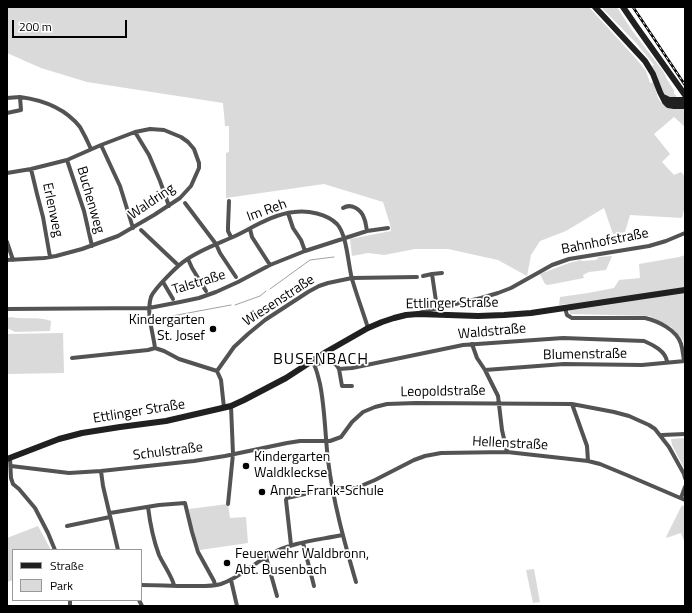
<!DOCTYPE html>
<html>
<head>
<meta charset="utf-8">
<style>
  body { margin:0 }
  #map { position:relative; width:692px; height:613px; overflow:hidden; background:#fff; font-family:"Titillium Web",sans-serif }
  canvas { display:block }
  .frame { position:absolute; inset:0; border:8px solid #000; pointer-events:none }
  .legend { position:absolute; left:12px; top:549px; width:130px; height:52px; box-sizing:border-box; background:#fff; border:1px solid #999; margin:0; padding:5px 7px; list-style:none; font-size:12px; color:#000 }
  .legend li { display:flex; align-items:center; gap:8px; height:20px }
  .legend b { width:20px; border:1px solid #999 }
  .scale { position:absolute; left:12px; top:20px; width:115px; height:18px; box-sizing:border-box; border:2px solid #000; border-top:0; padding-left:5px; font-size:12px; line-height:14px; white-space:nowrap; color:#000; -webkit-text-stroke:3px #fff; paint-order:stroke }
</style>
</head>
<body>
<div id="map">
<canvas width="692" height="613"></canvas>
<div class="frame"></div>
<ul class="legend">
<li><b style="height:5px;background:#202020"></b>Straße</li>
<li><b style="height:11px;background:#dadada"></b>Park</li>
</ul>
<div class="scale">200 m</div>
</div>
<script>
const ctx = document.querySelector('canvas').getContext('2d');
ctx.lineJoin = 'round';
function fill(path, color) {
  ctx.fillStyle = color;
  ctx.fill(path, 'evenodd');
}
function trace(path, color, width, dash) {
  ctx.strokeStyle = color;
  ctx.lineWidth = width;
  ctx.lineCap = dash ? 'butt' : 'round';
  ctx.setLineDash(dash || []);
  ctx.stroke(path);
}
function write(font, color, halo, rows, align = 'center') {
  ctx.font = font + ' "Titillium Web",sans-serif';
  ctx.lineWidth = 3.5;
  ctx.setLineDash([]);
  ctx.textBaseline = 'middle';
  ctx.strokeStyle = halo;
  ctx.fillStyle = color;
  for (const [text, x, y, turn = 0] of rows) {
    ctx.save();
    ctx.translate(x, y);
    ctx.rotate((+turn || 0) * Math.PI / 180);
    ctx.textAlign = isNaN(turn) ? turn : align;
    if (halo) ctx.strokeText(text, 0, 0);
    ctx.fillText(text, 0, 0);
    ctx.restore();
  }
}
const green = new Path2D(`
  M7,7H589L638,61L646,71L650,83L654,82C655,86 656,91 657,95C661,108 674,110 685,108V127L674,117L654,134L670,154L662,162L674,175L681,172L685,176V206L682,218L630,215L625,232L613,234L604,208L566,231L540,241L531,255L527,276L498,260L448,249H415L384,255L368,253L352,256L350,239L391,231L390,224L383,202L324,184L226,198V153L229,152V126H225L223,103L87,82L41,68L7,53Z
  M601,7H617L631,29L663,71L667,79L674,91V94L677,96C665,104 661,86 658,78C657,74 654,70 652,66L654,65L636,43Z
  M685,255V354L683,340L671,327L650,316L570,314L568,304L559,305L560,297L588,293L614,288L619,280L640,278L639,264L679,257Z
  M612,256L606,270L589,272L583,275L584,278L548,285L545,284L540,274L569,263L581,260L582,261L596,260L599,257Z
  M11,317C24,320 38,316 51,321L50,331L15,332L7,328V318Z
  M63,333L64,373L7,374V334Z
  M685,438V470L672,445L671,439Z
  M228,504L230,518L246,517L248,543L200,550L193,533L189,509Z
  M682,505L685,507V541H684L681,533L666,538L667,535Z
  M38,526L51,550H13V580L7,582V538Z
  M534,569L540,602L533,603L526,570Z`);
const stream = new Path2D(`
  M270,289L310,260L334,257
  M235,305L260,296L266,291
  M172,316L231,305`);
const minor = new Path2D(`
  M7,98L20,97
  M7,113L21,110L20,97C43,100 65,108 80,127C84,134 88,142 91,149
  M135,132L149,155L160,181L169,206
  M101,145L120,186L133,228
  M67,160L84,211L92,246
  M31,169L37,194L43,217L50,257
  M7,173L31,169L67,160L101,145L135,132L150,129L164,130L181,137L188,142L194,149L199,163V168L191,186L180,198L154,215L118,236L82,249L56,256L44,258L7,260
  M229,201L228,227V231L231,237
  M185,203L216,244L220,253L236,277
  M343,208C351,203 361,209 364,218C366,222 366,227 367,231
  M288,213L293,228L301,240L305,251
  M250,229L252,237L270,265
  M141,230L178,265
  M7,242L13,260
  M188,259L192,268L206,291
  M423,276L432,274
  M163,282L173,299
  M437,308L432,274L442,273
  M565,308L567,315L572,318H645C658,321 677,330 681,344C683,350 683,355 684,361
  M7,309L149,308L180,302L199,298L216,292L238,282L270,265L305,251L367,231L388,228
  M419,313L434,309L481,298L498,293L511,288L552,265L569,259L649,246L666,241L685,233
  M472,344L477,358L485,370L498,396L502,430L507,452
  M72,358L148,350L155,348
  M313,363C317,369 318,377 320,384C325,409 325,434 328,460C333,501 344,541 356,582
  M315,365C324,362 334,359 339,369L352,368L463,345L563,338L644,341C653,345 666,351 667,362
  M339,369L342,386H352
  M485,370L564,364L642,365L685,361
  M217,371L234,347L248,334L265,320L308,292L319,286L328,283L352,278L417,277
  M572,404L587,446L588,461
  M224,408L221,380L217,371L179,359L164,351L155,348C153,332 146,313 151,297C154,289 178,265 186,260C200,250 217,244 233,237C252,228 273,214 294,212C308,210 327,214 337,224C347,235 348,264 352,279C357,296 363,312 368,328
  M661,436L662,435L685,434
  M10,458L11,478L13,484L19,489L35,508L48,533L55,550
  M11,466L69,473L101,471L194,461L225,456L287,443L300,441H330L341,437L352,422L363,412L375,407L387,404L416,403L572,404L614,412L629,416L649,425L655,429L669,447L684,474L685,478
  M101,471L103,486L118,550
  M333,488H356L375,480L414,460L425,456L441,453L507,452L588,461L600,464L629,476L685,500
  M681,498L685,487
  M228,504L233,454L231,406
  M148,507C150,523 153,539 159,555C162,562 174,580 174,586
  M110,513L159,505L185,503L192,532L198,552L214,581L215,585
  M67,526L110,517
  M303,543L314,586
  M291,545L286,500L287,498L309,493
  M266,557L277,596
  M231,580L237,606
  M141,585C156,585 172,586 187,586C198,586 210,587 221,584C240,578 254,563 271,554C292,542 319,540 342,535
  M70,600V606
  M139,600L142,606`);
const secondary = new Path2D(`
  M595,7L645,61L653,74L660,92L665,102L668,105L674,106H685
  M623,7L636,26L685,95
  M663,97L669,100H685
  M7,459L59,439L82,433L120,427L166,421L231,406L244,400L286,378L326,352L368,328L382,322L394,318L406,315L418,314L478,316L504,315L531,313L685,290`);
const rail = new Path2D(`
  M633,7L685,85`);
const markers = [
  [213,329,4,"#000"],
  [246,466,4,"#000"],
  [262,492,4,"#000"],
  [227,563,4,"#000"]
];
const streetNames = [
  ["Buchenweg",90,200,74],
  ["Waldring",152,202,-34],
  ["Erlenweg",52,210,78],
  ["Im Reh",267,211,-20],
  ["Bahnhofstraße",605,242,-11],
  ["Talstraße",199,283,-17],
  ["Wiesenstraße",279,301,-33],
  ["Ettlinger Straße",452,304,-1],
  ["Waldstraße",492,332,-5],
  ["Blumenstraße",585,355,-1],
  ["Leopoldstraße",443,392,-1],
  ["Ettlinger Straße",139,412,-9],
  ["Hellenstraße",510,444,3],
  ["Schulstraße",168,452,-7]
];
const poiNames = [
  ["Kindergarten",205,321,"right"],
  ["St. Josef",205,337,"right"],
  ["Kindergarten",254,458],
  ["Waldkleckse",254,474],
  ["Anne-Frank-Schule",270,492],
  ["Feuerwehr Waldbronn,",235,555],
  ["Abt. Busenbach",235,571]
];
const quarterNames = [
  ["BUSENBACH",321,360]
];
fill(green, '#dadada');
trace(stream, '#a1a1a1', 1);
trace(minor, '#535353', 4);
trace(secondary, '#202020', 6);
trace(rail, '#000', 2.5);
trace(rail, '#fff', 1, [3]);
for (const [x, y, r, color] of markers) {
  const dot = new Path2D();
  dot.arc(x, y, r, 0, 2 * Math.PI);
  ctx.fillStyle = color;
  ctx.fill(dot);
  trace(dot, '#fff', 1.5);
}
write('14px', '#000', '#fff', streetNames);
write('14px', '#000', '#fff', poiNames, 'left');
ctx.letterSpacing = '1px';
write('16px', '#000', '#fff', quarterNames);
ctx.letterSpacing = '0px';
</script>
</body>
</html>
